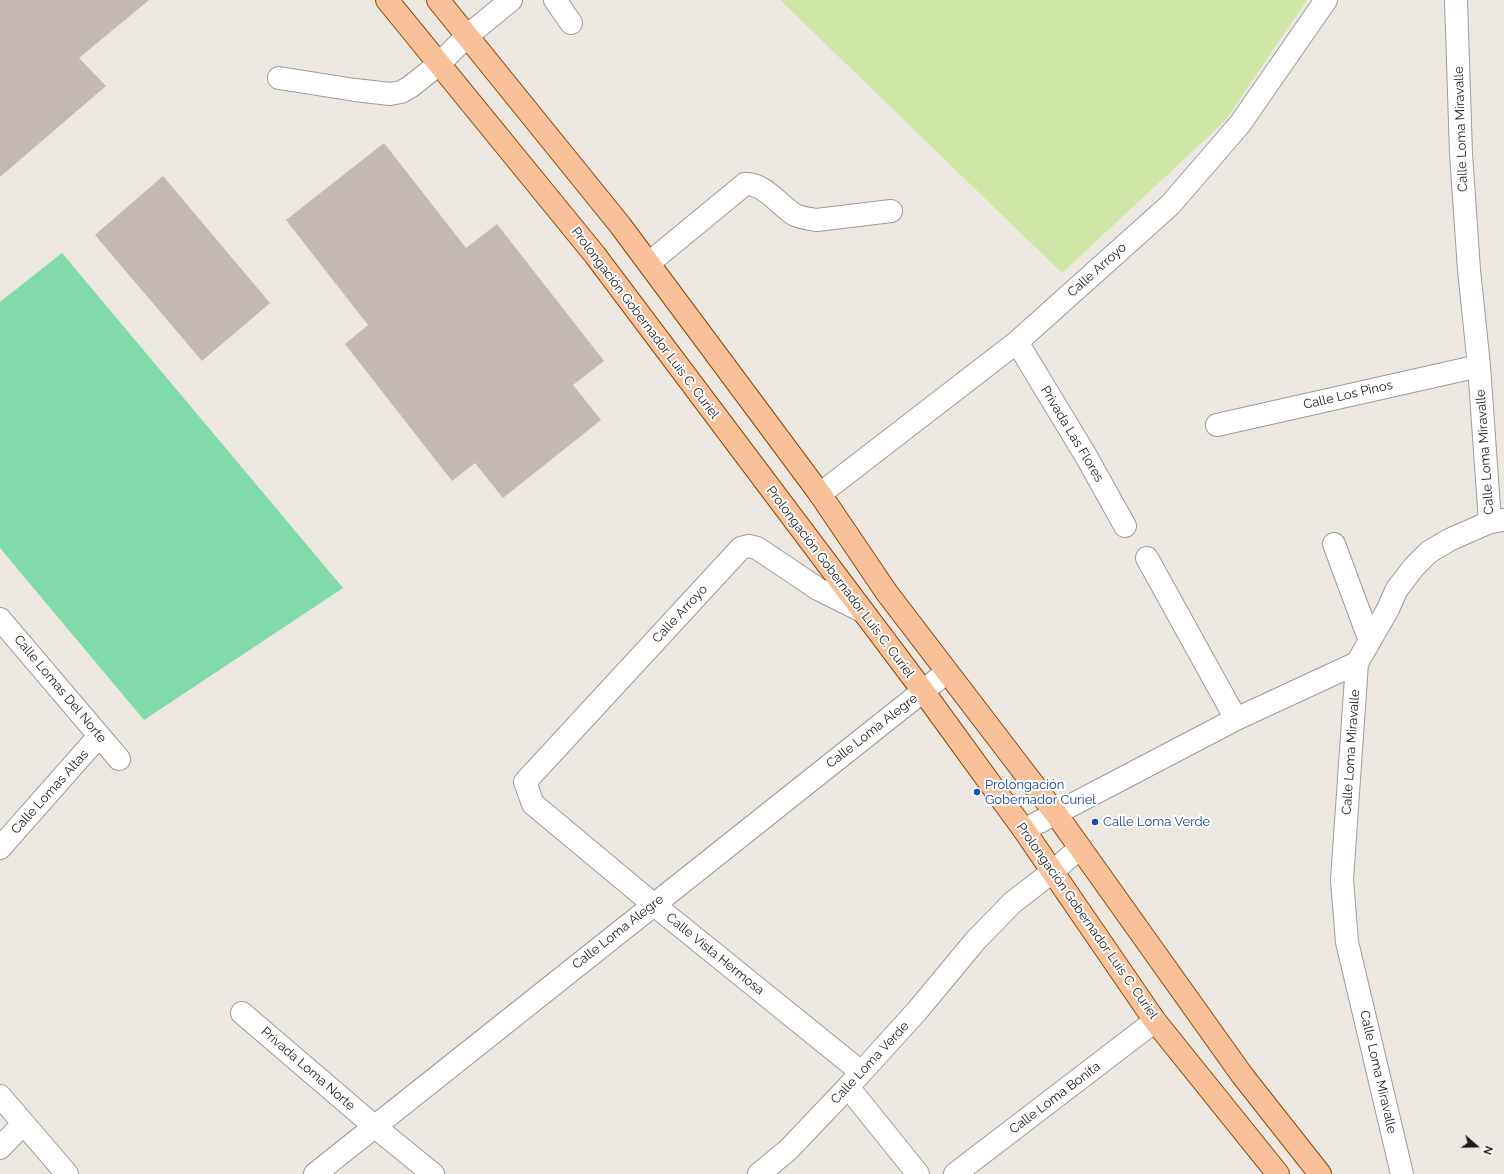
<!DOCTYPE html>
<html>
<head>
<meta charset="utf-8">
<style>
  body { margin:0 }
  #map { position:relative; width:1504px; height:1174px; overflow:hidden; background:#ece7e1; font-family:Raleway,sans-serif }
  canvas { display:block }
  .north { position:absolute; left:1456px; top:1126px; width:40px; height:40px; -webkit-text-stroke:3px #fff; paint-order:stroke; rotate:110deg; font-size:11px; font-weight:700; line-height:16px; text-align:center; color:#1b1b1b }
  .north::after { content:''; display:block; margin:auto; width:14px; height:18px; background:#1b1b1b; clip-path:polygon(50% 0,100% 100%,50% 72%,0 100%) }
</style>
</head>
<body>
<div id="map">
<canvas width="1504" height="1174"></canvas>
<div class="north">N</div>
</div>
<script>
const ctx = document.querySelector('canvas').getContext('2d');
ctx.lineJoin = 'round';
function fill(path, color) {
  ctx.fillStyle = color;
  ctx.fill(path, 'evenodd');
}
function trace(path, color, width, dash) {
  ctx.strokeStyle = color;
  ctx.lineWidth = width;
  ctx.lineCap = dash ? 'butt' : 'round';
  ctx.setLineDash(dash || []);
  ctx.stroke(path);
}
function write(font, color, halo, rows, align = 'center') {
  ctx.font = font + ' Raleway,sans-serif';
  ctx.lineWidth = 4;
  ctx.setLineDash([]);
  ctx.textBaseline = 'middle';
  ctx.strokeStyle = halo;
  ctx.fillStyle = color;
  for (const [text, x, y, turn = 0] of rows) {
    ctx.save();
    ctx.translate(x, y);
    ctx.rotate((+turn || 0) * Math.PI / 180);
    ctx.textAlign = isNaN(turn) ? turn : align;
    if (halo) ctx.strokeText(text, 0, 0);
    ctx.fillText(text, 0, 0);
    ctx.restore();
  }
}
const grass = new Path2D(`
  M780,0H1307L1225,121L1062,273Z`);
const pitch = new Path2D(`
  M62,253L343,588L144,720L0,548V302Z`);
const building = new Path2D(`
  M0,0H149L79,58L106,86L0,177Z
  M384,143L466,248L497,224L604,361L573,385L601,420L503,498L475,463L452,481L345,344L368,325L286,220Z
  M163,176L270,303L202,361L95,235Z`);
const minor = new Path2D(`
  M555,0L571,23
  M1456,0L1461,154L1469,270L1479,366L1490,522
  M279,78L355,90L390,94L401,92L410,87L439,64L467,36L511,0
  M649,263L745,184C763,182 780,206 795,215C802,218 810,219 817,220L891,211
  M1017,342L1086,456L1125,526
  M1217,425L1479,366
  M820,494L1017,342L1170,205L1240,124L1326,0
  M1334,544L1370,641
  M1147,558L1236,719
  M0,619L119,759
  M1024,830L1236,719L1357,663
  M0,848L99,736
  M242,1013L374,1126L433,1174
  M861,1072L653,904L533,804L525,782L741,548L749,546L757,548L818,589L862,611
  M848,1087L918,1174
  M0,1096L67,1174
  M0,1148L23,1124
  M315,1174L947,672
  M759,1174L788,1150L848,1087L917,1011L976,940L1012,903L1052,872L1080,848
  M955,1174L1155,1021
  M1402,1174L1347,942L1342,880L1357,663L1387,611L1397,589L1414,567L1429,552L1449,540L1490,522L1504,520`);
const major = new Path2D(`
  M387,0L595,255L923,691L1024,830L1155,1021L1278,1174
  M438,0L620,225L820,494L887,593L1056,814L1242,1075L1320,1174`);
const markers = [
  [977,792,4,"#1a4fb4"],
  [1095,822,4,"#1a4fb4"]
];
const streetNames = [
  ["Calle Loma Miravalle",1461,129,-92],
  ["Calle Arroyo",1097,270,-42],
  ["Prolongación Gobernador Luis C. Curiel",645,323,53],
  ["Calle Los Pinos",1348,395,-13],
  ["Privada Las Flores",1072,434,59],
  ["Calle Loma Miravalle",1485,452,-94],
  ["Prolongación Gobernador Luis C. Curiel",840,582,53],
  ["Calle Arroyo",680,614,-47],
  ["Calle Lomas Del Norte",60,689,50],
  ["Calle Loma Alegre",872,731,-38],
  ["Calle Loma Miravalle",1351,752,-86],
  ["Calle Lomas Altas",50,792,-48],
  ["Prolongación Gobernador Luis C. Curiel",1087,921,55],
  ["Calle Loma Alegre",618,932,-38],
  ["Calle Vista Hermosa",715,954,39],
  ["Calle Loma Verde",870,1063,-47],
  ["Privada Loma Norte",308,1069,41],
  ["Calle Loma Miravalle",1378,1072,77],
  ["Calle Loma Bonita",1055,1098,-37]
];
const transitNames = [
  ["Prolongación",985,785],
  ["Gobernador Curiel",985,800],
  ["Calle Loma Verde",1103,822]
];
fill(grass, '#d0e6a7');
fill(pitch, '#80daa9');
fill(building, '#c4b8b4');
trace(minor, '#9c9c9c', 24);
trace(major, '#8d4b05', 24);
trace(minor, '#fff', 22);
trace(major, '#f8c19a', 22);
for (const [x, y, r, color] of markers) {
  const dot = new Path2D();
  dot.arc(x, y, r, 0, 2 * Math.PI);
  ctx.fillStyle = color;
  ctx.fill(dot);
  trace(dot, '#fff', 1.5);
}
write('13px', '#1b1b1b', '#fff', streetNames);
write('13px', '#164399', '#fff', transitNames, 'left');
</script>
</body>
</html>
